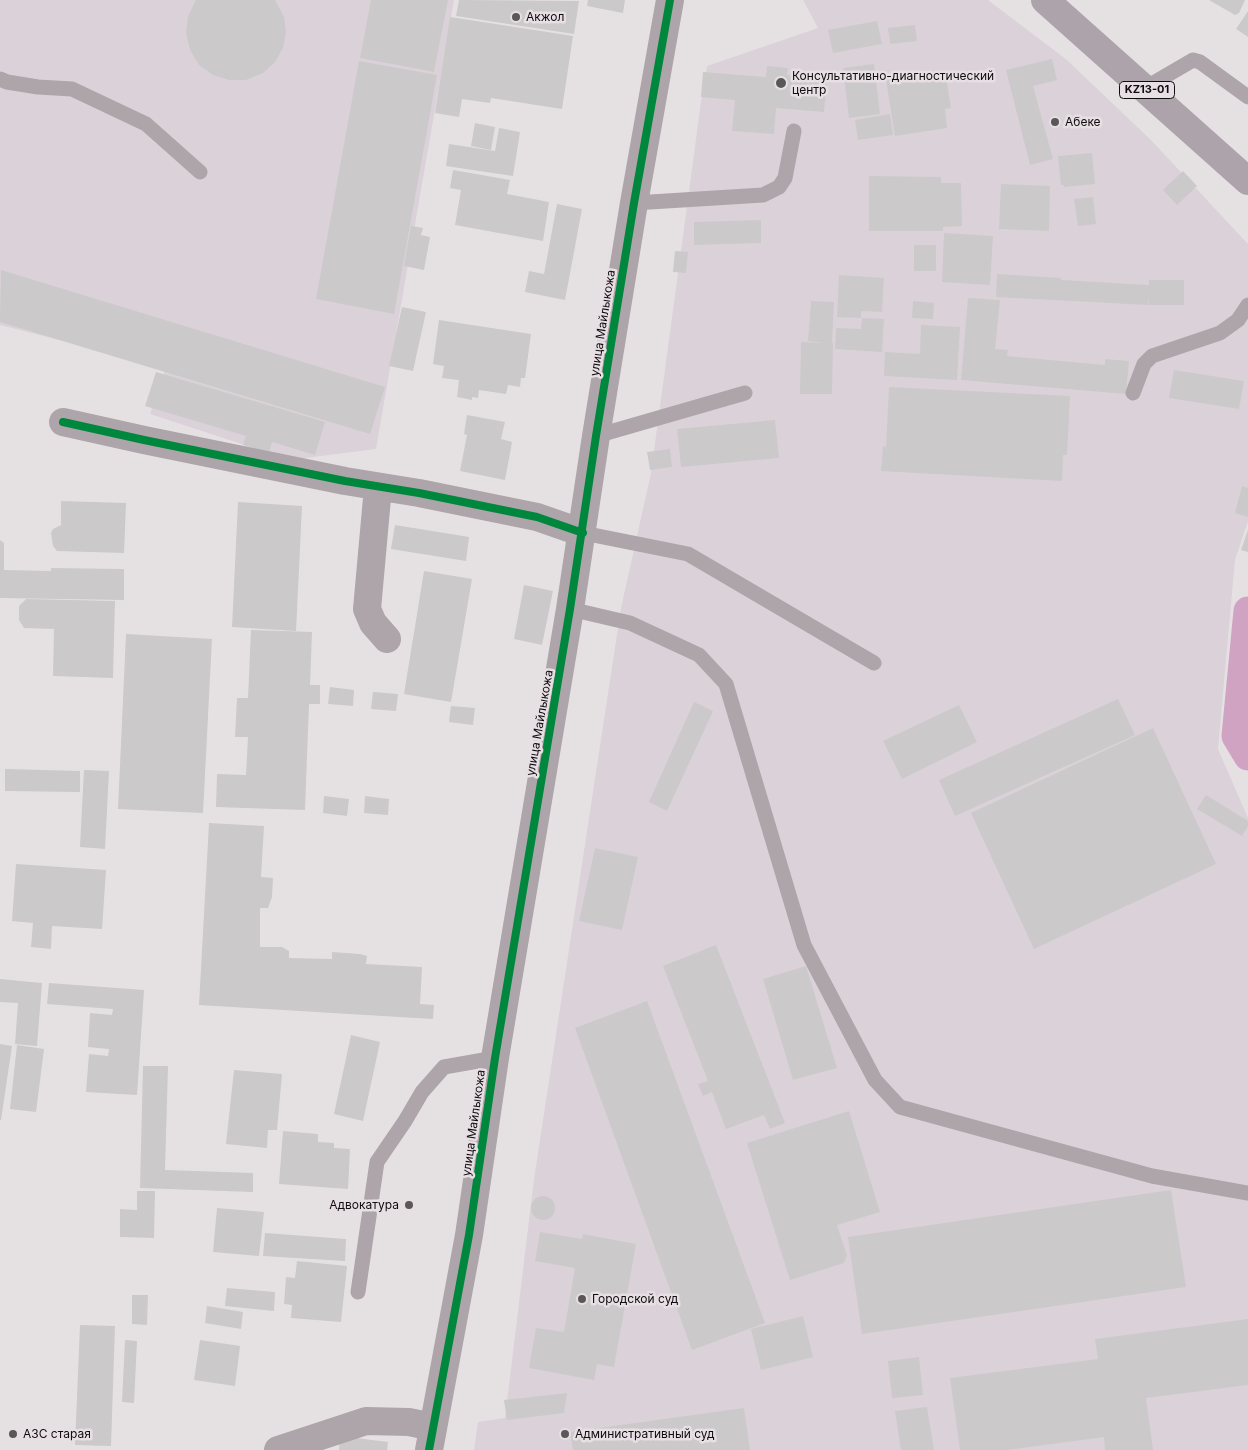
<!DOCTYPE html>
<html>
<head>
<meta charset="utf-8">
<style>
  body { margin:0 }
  canvas { display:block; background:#e5e1e3 }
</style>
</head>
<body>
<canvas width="1248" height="1450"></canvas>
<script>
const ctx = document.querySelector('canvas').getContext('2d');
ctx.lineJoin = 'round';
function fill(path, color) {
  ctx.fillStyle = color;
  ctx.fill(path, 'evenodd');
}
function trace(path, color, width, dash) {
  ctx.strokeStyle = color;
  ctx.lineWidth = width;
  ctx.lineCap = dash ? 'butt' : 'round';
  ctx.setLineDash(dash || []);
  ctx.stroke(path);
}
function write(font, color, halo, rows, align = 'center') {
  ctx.font = font + ' Inter,sans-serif';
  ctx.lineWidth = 5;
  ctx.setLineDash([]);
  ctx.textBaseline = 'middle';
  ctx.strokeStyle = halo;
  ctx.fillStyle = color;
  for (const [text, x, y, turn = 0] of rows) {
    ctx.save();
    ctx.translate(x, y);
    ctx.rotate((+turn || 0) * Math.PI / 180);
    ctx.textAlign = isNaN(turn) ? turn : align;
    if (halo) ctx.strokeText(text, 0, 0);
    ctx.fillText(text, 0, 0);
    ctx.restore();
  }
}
const built = new Path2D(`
  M0,0H454L376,449L290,460L150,414L166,367L0,325Z
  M803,0H988L1067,60L1151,140L1248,244V521L1235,560L1218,749L1248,818V1450H474L478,1422L505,1418L534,1179L621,608L651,473L701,102L707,66L818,28Z`);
const canal = new Path2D(`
  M1248,611L1236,736L1248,756`);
const building = new Path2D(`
  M196,0H275L284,17L286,32L283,48L275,62L263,73L246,80H229L213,75L199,65L190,50L186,33L188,16Z
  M371,0H448L434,72L360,58Z
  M459,0L579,1L574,34L456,16Z
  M588,0H625L623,13L587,6Z
  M1209,0H1245L1239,13L1235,15Z
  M1248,11V37L1236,29Z
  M450,17L573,36L562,109L491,98L490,103L462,99L459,117L435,113Z
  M877,21L882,44L833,53L828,30Z
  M915,25L917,41L890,44L888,28Z
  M1052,59L1057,80L1033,86L1053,159L1030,165L1006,70Z
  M359,61L437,75L394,314L316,299Z
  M874,64L880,114L849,118L843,68Z
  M767,66L788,68L787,75L827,79L824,112L776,108L774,134L732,131L735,100L701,97L703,72L766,77Z
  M945,71L951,108L945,109L947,128L895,136L886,80Z
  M890,114L893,135L858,140L855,120Z
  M475,123L495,127L491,150L471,146Z
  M499,128L520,132L513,176L446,166L449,144L495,151Z
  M1092,153L1095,184L1064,187V185H1061L1058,156Z
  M453,170L510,180L507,194L549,202L543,241L455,225L461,190L450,188Z
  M1183,171L1197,186L1177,205L1163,190Z
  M869,176L941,177V183H961L962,226L943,227V231H869Z
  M1001,184L1050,186L1049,231L999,229Z
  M1093,197L1096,224L1078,226L1074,199Z
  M557,204L582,209L565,300L525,292L529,271L544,274Z
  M761,220V243L694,245V222Z
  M411,226L423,228L421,235L430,237L424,270L404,266Z
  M944,233L993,236L990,285L942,282Z
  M914,245H936V271H914Z
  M675,251L688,252L686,273L673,272Z
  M1,270L385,387L370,434L0,322Z
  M997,274L1061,278V280L1149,285V280H1184V305H1149V296L1148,305L996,297Z
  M839,275L884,278L882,312L861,311V318L837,317Z
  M968,298L1000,300L995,349L1008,350L1007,356L1105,365V359L1129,361L1126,394L961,380Z
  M811,301L834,302L832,343H833L832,394H800L801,342L825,343L808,341Z
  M913,301L934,303L933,319L912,318Z
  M402,307L426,312L413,371L389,366Z
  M862,318L884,319L882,352L835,349L836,328L861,329Z
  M439,320L531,334L525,378H521L520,387L508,385L506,394L479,390L478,398L472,397V400L457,397L459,380L442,378L444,366L433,364Z
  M921,325L960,327L957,380L884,376L885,352L920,354Z
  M1174,370L1244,381L1239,409L1169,398Z
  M156,372L325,422L315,455L272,442L269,453L243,445L246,436L145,406Z
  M889,387L1070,396L1067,455H1063L1062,481L881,471L883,446L886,447Z
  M467,415L505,422L501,439L512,442L505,480L460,471L467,435L464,434Z
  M775,420L779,458L681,467L677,429Z
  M670,449L672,467L650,470L647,452Z
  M1242,486L1248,488V517L1235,513Z
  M61,501L126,503L124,553L57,551L53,546L51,533L53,529L61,525Z
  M238,502L302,506L296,631L232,627Z
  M395,525L469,537L466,561L391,549Z
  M1248,530V552L1241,550Z
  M0,540L4,543V570L51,571V568L124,569V600L0,598Z
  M424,571L472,579L451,702L404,694Z
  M524,585L553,591L542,645L514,639Z
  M26,599L115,601L113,678L53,676L54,629L24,628L19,620V606Z
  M251,630L312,632L310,685H320V704H309L305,810L216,807L217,774L246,775L248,737H235L237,698H248Z
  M126,634L212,639L203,813L118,809Z
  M330,687L354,690L353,706L328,704Z
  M373,692L398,694L396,711L371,709Z
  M1118,699L1135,735L955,816L939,780Z
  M694,702L713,711L667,811L649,802Z
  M959,705L977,742L902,779L883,741Z
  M451,706L475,708L473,725L449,722Z
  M1153,728L1216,864L1034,949L971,813Z
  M5,769L80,771V792L5,791Z
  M84,770L109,771L105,849L80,847Z
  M1206,795L1248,821V826L1242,836L1197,809Z
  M324,796L349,799L347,816L323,813Z
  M365,796L389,799L388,815L364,813Z
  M209,823L264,826L261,877L273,878L272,897L268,908H260V947H282L289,951V958L332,959V952L360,954L367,956L366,964L422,967L420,1004L434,1005L433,1019L199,1005Z
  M595,848L638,857L622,930L579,921Z
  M16,864L106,870L102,929L52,926L51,949L31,947L33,923L12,921Z
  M716,945L785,1123L770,1129L764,1115L726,1129L712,1092L703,1096L698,1084L708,1081L663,966Z
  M806,966L837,1068L793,1080L763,979Z
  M0,979L42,983L37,1046L15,1044L18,1003L0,1002Z
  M49,983L144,990L137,1095L86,1092L89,1054L108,1056L109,1049L88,1047L90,1013L112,1015L113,1009L47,1004Z
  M647,1001L765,1323L692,1350L575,1028Z
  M351,1035L380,1042L363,1121L334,1114Z
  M0,1044L12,1046L1,1120H0Z
  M17,1045L44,1049L36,1112L10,1109Z
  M143,1066H168L165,1170L253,1173V1192L140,1188Z
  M234,1070L282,1074L277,1130H268L267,1148L226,1144Z
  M849,1111L880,1212L837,1225L847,1256L844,1263L790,1280L747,1143Z
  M283,1131L318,1134V1142L334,1143V1148L350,1149L348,1189L279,1184Z
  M1171,1190L1186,1287L862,1334L848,1237Z
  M137,1191H155L154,1238L120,1237V1209L137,1210Z
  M531 1208a12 12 0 1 1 24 0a12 12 0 1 1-24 0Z
  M217,1208L264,1212L259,1256L213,1252Z
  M540,1232L582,1239L583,1234L636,1244L614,1367L597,1364L594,1380L529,1368L536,1328L564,1332L575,1268L535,1261Z
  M265,1233L346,1239L345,1261L263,1256Z
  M297,1261L347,1266L341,1322L291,1318L292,1305L284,1304L286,1277L295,1278Z
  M227,1288L275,1292L274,1311L225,1306Z
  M132,1295H148L147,1325L132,1324Z
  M207,1306L243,1312L241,1329L205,1323Z
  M803,1316L813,1357L761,1370L751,1329Z
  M1248,1319V1385L1146,1398L1153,1450H1105L1104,1437L1007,1450H960L950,1378L1098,1359L1095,1339Z
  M80,1325L115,1326L111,1446L75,1445Z
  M125,1340L137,1341L134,1403L122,1402Z
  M200,1340L240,1346L235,1386L194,1380Z
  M919,1357L923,1395L892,1398L888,1361Z
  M567,1393L564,1413L507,1420L504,1400Z
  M927,1407L934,1450H901L895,1411Z
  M744,1408L750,1450H573L570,1432Z
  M340,1436L388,1442L387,1450H339Z`);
const service = new Path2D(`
  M0,79L7,82L38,87L72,89L146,124L200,172
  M1145,88L1193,60L1200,62L1248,97
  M634,203L763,195L779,187L785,178L794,131
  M1133,393L1144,364L1152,356L1220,333L1238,320L1248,305
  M596,436L745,393
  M583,533L688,554L874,663
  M570,609L630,623L699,655L726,684L804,945L875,1080L900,1107L1152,1176L1248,1193
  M358,1292L377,1162L405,1121L422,1092L444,1067L495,1058`);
const minor = new Path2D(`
  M63,422L144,440L345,481L419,493L537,517L583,533
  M378,487L367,609L373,623L387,639
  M278,1450L366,1421L409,1422L433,1427`);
const tertiary = new Path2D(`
  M429,1450L469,1235L495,1058L570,609L596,436L634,203L670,0`);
const trunk = new Path2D(`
  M1045,0L1248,181`);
const cycleway = new Path2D(`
  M63,422L144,440L345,481L419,493L537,517L583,533
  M429,1450L469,1235L495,1058L570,609L596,436L634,203L670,0`);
const markers = [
  [516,17,5,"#595758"],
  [781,83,6,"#595758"],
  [1055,122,5,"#595758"],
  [409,1205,5,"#595758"],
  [582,1299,5,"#595758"],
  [13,1434,5,"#595758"],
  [565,1434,5,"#595758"]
];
const shields = [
  [1147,90,55]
];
const shieldNames = [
  ["KZ13-01",1147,90]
];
const poiNames = [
  ["Акжол",526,17],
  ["Консультативно-диагностический",792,76],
  ["центр",792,90],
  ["Абеке",1065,122],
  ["Адвокатура",399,1205,"right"],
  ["Городской суд",592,1299],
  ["АЗС старая",23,1434],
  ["Административный суд",575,1434]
];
const streetNames = [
  ["улица Майлыкожа",603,323,-81],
  ["улица Майлыкожа",540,723,-80],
  ["улица Майлыкожа",474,1123,-82]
];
fill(built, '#dbd2d9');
trace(canal, '#d1a3c3', 29);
fill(building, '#ccc9ca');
trace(service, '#aea5ab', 15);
trace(minor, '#aea5ab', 28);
trace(tertiary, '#aea5ab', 28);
trace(trunk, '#aca4aa', 28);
trace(cycleway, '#00873e', 8);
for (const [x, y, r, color] of markers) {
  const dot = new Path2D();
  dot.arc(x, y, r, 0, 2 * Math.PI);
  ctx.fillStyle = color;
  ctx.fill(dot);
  trace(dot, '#e7dfe4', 2);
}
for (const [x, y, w] of shields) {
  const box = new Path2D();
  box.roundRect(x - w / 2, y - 8.5, w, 17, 4);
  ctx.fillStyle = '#e7dfe4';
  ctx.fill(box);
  trace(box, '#0e0c0d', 1);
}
write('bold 11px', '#0e0c0d', null, shieldNames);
write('12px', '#0e0c0d', '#e7dfe4', poiNames, 'left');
write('12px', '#0e0c0d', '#e7dfe4', streetNames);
</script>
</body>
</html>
